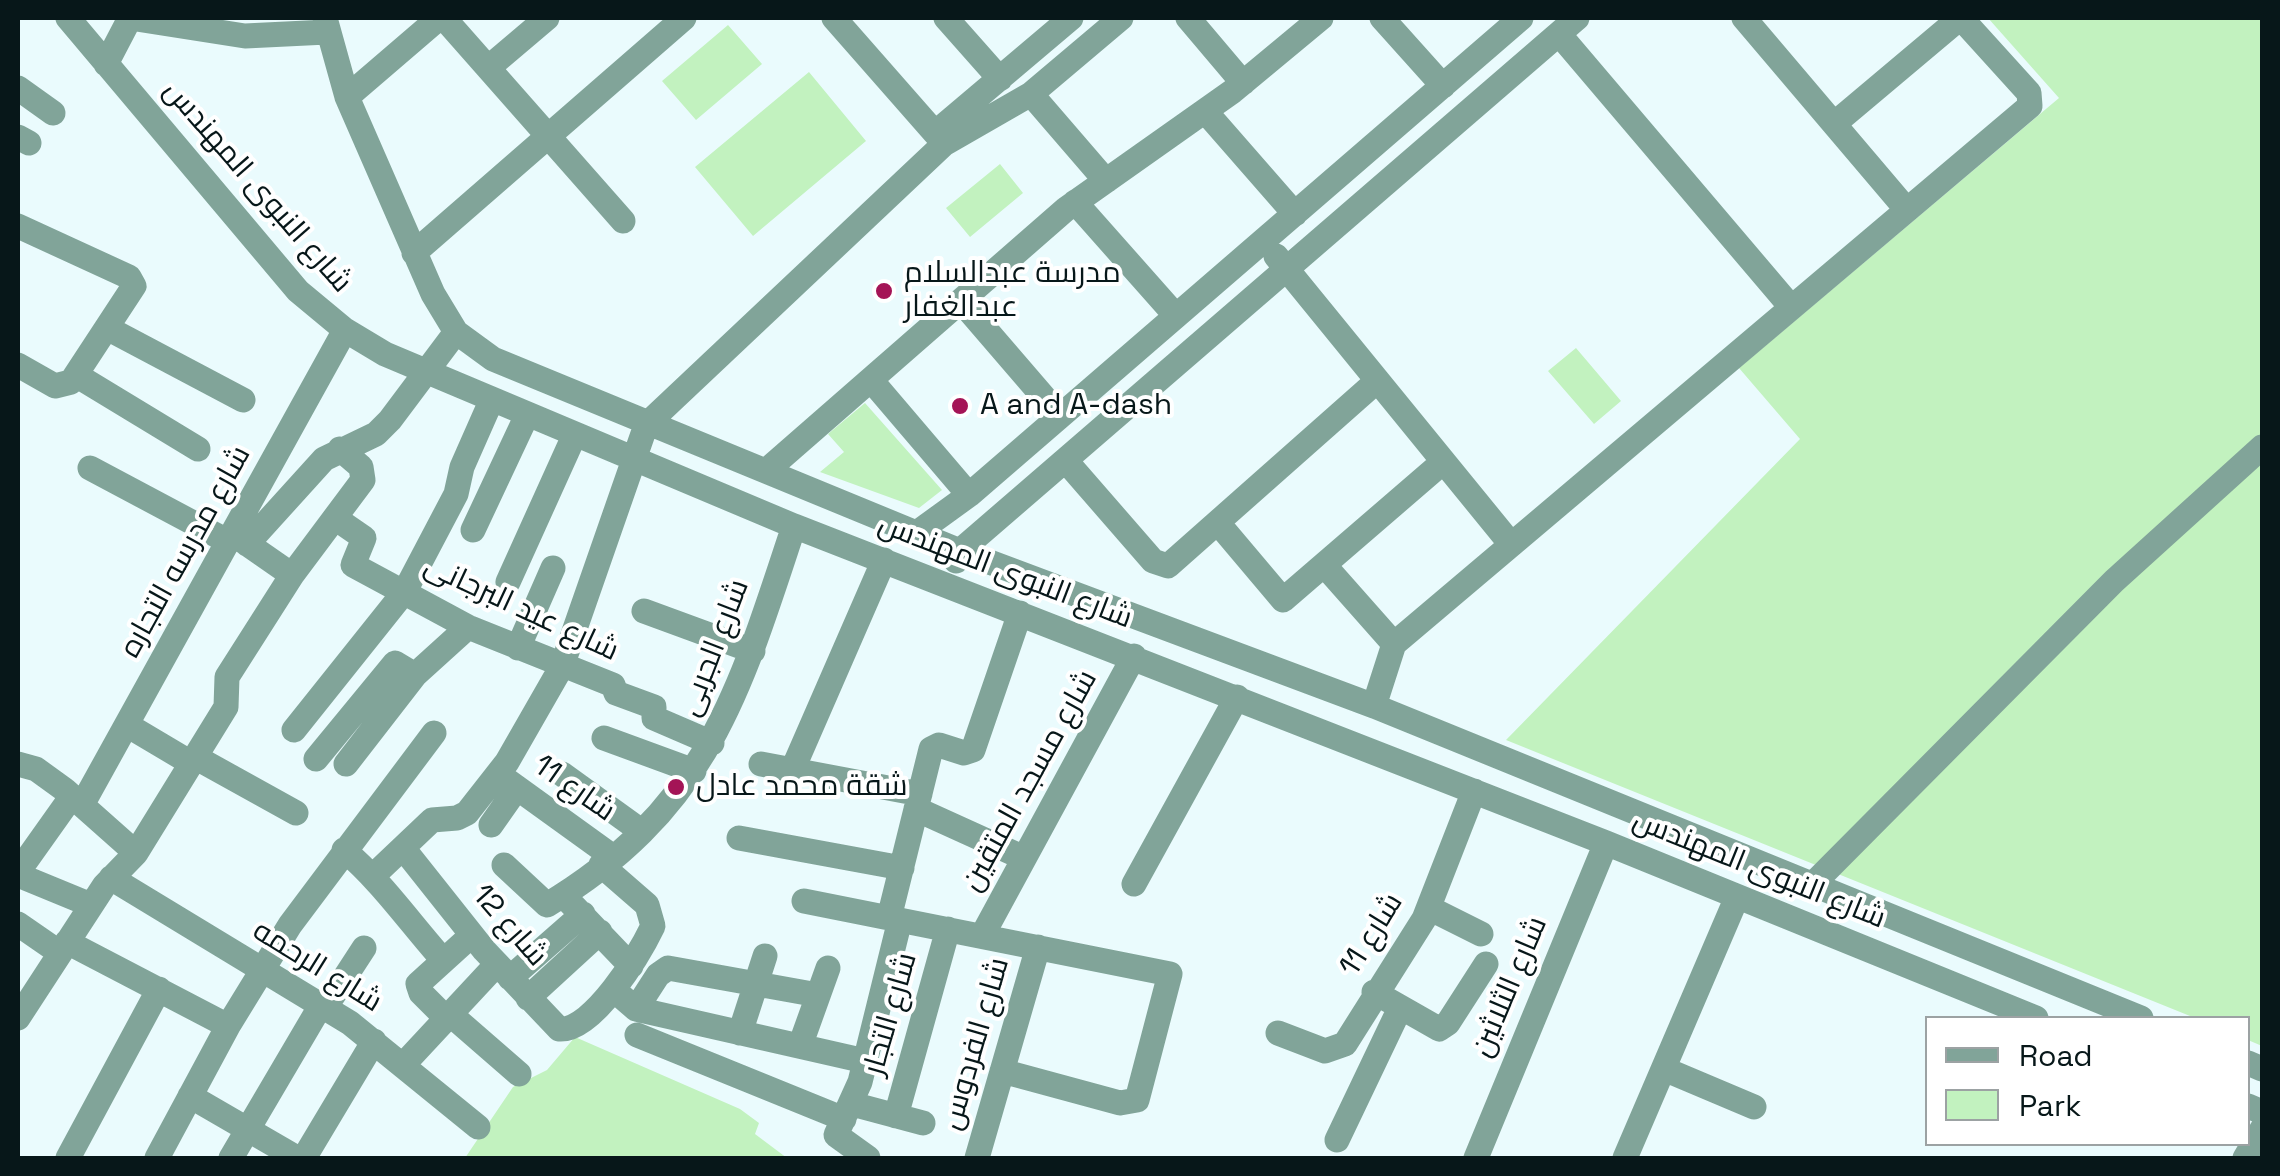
<!DOCTYPE html>
<html>
<head>
<meta charset="utf-8">
<style>
  body { margin:0 }
  #map { position:relative; width:2280px; height:1176px; overflow:hidden; background:#eafbfd; font-family:"Space Grotesk",sans-serif }
  canvas { display:block }
  .frame { position:absolute; inset:0; border:20px solid #071719; pointer-events:none }
  .legend { position:absolute; left:1925px; top:1016px; width:325px; height:130px; box-sizing:border-box; background:#fff; border:2px solid #9ca2a3; margin:0; padding:12px 18px; list-style:none; font-size:30px; color:#071719 }
  .legend li { display:flex; align-items:center; gap:20px; height:50px }
  .legend b { width:50px; border:2px solid #9ca2a3 }
</style>
</head>
<body>
<div id="map">
<canvas width="2280" height="1176"></canvas>
<div class="frame"></div>
<ul class="legend">
<li><b style="height:12px;background:#81a499"></b>Road</li>
<li><b style="height:28px;background:#c2f2bf"></b>Park</li>
</ul>
</div>
<script>
const ctx = document.querySelector('canvas').getContext('2d');
ctx.lineJoin = 'round';
function fill(path, color) {
  ctx.fillStyle = color;
  ctx.fill(path, 'evenodd');
}
function trace(path, color, width, dash) {
  ctx.strokeStyle = color;
  ctx.lineWidth = width;
  ctx.lineCap = dash ? 'butt' : 'round';
  ctx.setLineDash(dash || []);
  ctx.stroke(path);
}
function write(font, color, halo, rows, align = 'center') {
  ctx.font = font + ' "Space Grotesk",Cairo,sans-serif';
  ctx.lineWidth = 8;
  ctx.setLineDash([]);
  ctx.textBaseline = 'middle';
  ctx.strokeStyle = halo;
  ctx.fillStyle = color;
  for (const [text, x, y, turn = 0] of rows) {
    ctx.save();
    ctx.translate(x, y);
    ctx.rotate((+turn || 0) * Math.PI / 180);
    ctx.textAlign = isNaN(turn) ? turn : align;
    if (halo) ctx.strokeText(text, 0, 0);
    ctx.fillText(text, 0, 0);
    ctx.restore();
  }
}
const green = new Path2D(`
  M1988,18H2262V1046L2248,1040V1018H2195L1506,740L1800,439L1739,368L2059,98Z
  M728,25L762,64L696,120L662,81Z
  M809,72L866,141L753,236L695,167Z
  M1000,164L1023,193L970,237L946,208Z
  M1576,348L1621,401L1594,424L1548,371Z
  M865,403L942,490L919,508L820,472L844,452L828,434Z
  M575,1037L740,1109L759,1123L755,1134L787,1158H465L513,1087L547,1070Z`);
const minor = new Path2D(`
  M68,18L298,291L345,330L385,354L794,526L1606,843L2036,1018
  M130,18L245,36L327,32
  M325,18L347,97L433,294L456,332L493,359L960,551L1374,706L2141,1018
  M444,18L623,221
  M834,18L935,133
  M946,18L1000,79
  M1188,18L1243,83
  M1382,18L1443,86
  M1744,18L1907,210
  M1559,34L1791,307
  M106,64L130,18
  M488,68L547,18
  M18,88L53,113
  M1031,94L1106,181
  M347,97L439,18
  M1205,111L1295,214
  M1834,124L1960,18
  M18,137L29,143
  M943,142L935,133L1071,18
  M1075,202L1176,316
  M18,226L129,277L134,286L71,382L55,386L18,365
  M414,253L684,18
  M1276,256L1510,543
  M961,301L1060,416
  M107,328L243,400
  M76,375L198,449
  M871,380L969,495
  M1066,461L1153,561L1168,566L1377,381
  M90,468L229,542
  M766,471L1066,209L1233,91L1321,18
  M335,518L364,538L353,565L468,627L613,685L616,693L654,707V718L712,743
  M1218,523L1283,600L1443,462
  M473,530L527,415
  M918,532L969,495L1521,18
  M233,534L292,575
  M247,544L324,459L376,434L390,420L456,332
  M956,561L960,551L1577,18
  M1325,566L1394,644
  M508,582L574,436
  M644,611L753,651
  M518,648L553,568
  M1374,706L1394,644L2030,106L2029,93L1961,18
  M127,725L191,763
  M294,730L405,591L456,494L462,467L492,399
  M604,738L694,771
  M195,757L296,813
  M316,759L395,663L415,675
  M18,764L36,769L65,790L136,853
  M346,764L415,675L468,627
  M761,764L920,794
  M792,771L884,560
  M498,774L613,857
  M562,774L641,831
  M82,805L345,330
  M916,809L1024,858
  M491,825L517,788
  M739,838L902,868
  M403,848L484,950L559,1029C593,1032 640,953 653,926L647,905L601,865
  M344,850C381,881 410,923 443,960
  M504,865L547,905C708,808 739,692 794,526
  M18,872L72,796
  M18,875L91,905
  M374,875L432,820L457,818L467,813L507,762L562,666L646,425L944,144L1031,94L1121,18
  M111,878L350,1023L478,1127
  M1134,884L1237,697
  M1812,885L2114,581L2262,447
  M563,895L631,966
  M804,901L1170,974L1137,1100L1120,1103L1002,1071
  M1429,908L1481,934
  M889,918L931,749L939,745L964,753L973,750L1020,613
  M18,924L60,953
  M982,936L1134,656
  M67,942L228,1026
  M510,978L583,914
  M614,990L636,1009L865,1061
  M1374,992L1439,1029L1448,1023L1486,964
  M528,998L600,932
  M325,1008L364,948
  M636,1009L658,975L668,968L818,995
  M450,1014L519,1074
  M18,1018L104,886L136,853L226,707L227,677L292,575L363,480L361,467L340,449
  M446,1018L421,993L418,984L472,935
  M740,1033L765,956
  M1278,1033L1325,1051L1345,1044L1424,919L1474,791
  M637,1035L844,1119
  M800,1046L828,968
  M2248,1063L2262,1069
  M403,1065L497,964
  M1664,1069L1754,1107
  M190,1096L297,1158
  M852,1104L923,1123
  M2248,1106L2262,1112
  M896,1116L948,929
  M1337,1140L1400,1008
  M68,1158L159,989
  M157,1158L228,1026L290,925L434,733
  M231,1158L321,1005
  M304,1158L374,1041
  M868,1158L836,1135L860,1082L900,920
  M977,1158L1038,947
  M1476,1158L1606,843
  M1625,1158L1737,897
  M2245,1158L2262,1129`);
const markers = [
  [884,291,10,"#a41456"],
  [960,406,10,"#a41456"],
  [676,787,10,"#a41456"]
];
const streetNames = [
  ["شارع النبوى المهندس",257,187,49],
  ["شارع مدرسه التجاره",186,552,-61],
  ["شارع النبوى المهندس",1005,572,21],
  ["شارع عيد البرجانى",521,609,25],
  ["شارع الجربى",715,648,-69],
  ["شارع مسجد المتقين",1030,781,-61],
  ["شارع 11",574,789,35],
  ["شارع النبوى المهندس",1759,870,22],
  ["شارع 12",509,926,49],
  ["شارع 11",1372,935,-58],
  ["شارع الرحمه",317,967,32],
  ["شارع الثلاثين",1510,987,-67],
  ["شارع التجار",891,1014,-74],
  ["شارع الفردوس",976,1044,-74]
];
const poiNames = [
  ["مدرسة عبدالسلام",904,274],
  ["عبدالغفار",904,308],
  ["A and A-dash",980,406],
  ["شقة محمد عادل",696,787]
];
fill(green, '#c2f2bf');
trace(minor, '#81a499', 25);
for (const [x, y, r, color] of markers) {
  const dot = new Path2D();
  dot.arc(x, y, r, 0, 2 * Math.PI);
  ctx.fillStyle = color;
  ctx.fill(dot);
  trace(dot, '#fff', 4);
}
write('30px', '#071719', '#fff', streetNames);
write('30px', '#071719', '#fff', poiNames, 'left');
</script>
</body>
</html>
